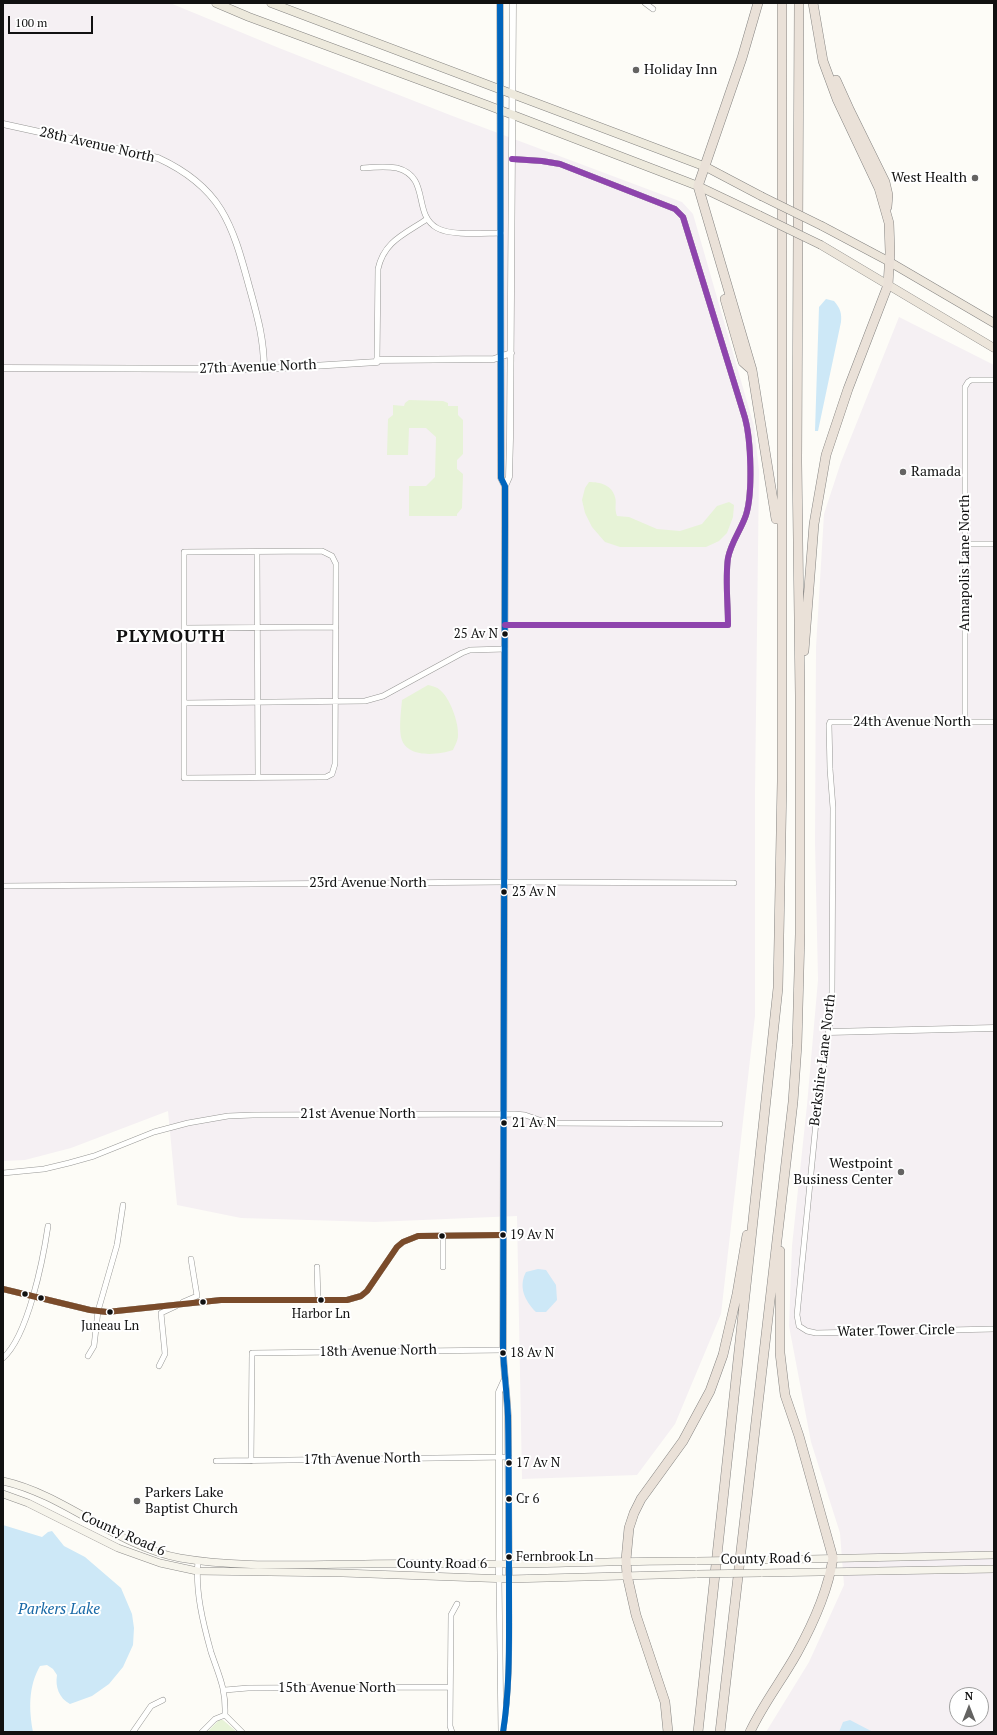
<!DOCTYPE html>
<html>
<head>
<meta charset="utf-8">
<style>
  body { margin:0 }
  #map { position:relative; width:997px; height:1735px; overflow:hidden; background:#fdfcf7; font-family:"PT Serif",serif }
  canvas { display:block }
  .frame { position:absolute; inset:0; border:4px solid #111; pointer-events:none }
  .north { position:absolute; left:949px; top:1687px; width:40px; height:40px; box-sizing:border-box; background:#fff; border:1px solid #a0a0a0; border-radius:50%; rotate:0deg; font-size:11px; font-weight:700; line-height:16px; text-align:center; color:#111 }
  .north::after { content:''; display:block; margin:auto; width:14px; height:18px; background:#646362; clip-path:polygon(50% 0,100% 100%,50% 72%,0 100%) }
  .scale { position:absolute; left:8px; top:16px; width:85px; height:18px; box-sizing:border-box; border:2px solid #111; border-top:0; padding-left:5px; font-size:12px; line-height:14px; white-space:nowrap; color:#111; -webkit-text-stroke:3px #fff; paint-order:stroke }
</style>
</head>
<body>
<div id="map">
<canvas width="997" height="1735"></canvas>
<div class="frame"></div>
<div class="north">N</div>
<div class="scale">100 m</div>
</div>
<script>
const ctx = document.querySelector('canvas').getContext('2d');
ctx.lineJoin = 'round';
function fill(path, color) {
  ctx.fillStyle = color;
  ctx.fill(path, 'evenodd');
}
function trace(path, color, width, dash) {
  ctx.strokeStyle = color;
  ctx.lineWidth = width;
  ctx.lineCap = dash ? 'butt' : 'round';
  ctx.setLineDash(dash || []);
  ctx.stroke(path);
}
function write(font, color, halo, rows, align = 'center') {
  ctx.font = font + ' "PT Serif",serif';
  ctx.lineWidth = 4;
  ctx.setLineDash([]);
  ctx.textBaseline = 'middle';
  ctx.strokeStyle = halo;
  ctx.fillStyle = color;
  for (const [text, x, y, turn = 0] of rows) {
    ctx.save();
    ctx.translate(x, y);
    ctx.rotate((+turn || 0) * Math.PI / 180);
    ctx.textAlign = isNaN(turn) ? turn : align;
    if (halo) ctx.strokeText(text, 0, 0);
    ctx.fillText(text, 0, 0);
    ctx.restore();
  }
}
const industrial = new Path2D(`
  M3,3H170L279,48L450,115L682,202L693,214L754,426L759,470L755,793V1016L721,1314L675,1424L637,1475L522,1479L517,1216L375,1222L241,1218L177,1205L168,1111L71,1148L25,1160L3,1161Z
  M899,317L994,365V1732H766L809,1662L844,1585L840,1533L811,1442L789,1326L792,1246L807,1105L818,980L815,843L816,647L824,514L841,462ZM957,1695H981V1719H957Z`);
const green = new Path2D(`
  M409,400L443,401L448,403V406H458V415L463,420V454L457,460V469L463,474L462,508L457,514V516H409V486H426L435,477L436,437L426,428H409L408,455H387L388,419L393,415V405L404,406L405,403Z
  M589,482C600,482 612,485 615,497C617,503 614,508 617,516L629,517L657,529L680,531L702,524L717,506L729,502L734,505L733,517L727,533L719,541L706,547H620L605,542L592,527L585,513L582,500L585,488Z
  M428,685C432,686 437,687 440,690C450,698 459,723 458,735C458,741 455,745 453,750C438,755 406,759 401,737C399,726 401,712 402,700Z
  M219,1720H223L237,1732H207Z`);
const water = new Path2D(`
  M826,299L834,301C840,308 842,313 841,322L818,431H815L819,307Z
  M538,1269L546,1270L556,1285L557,1300L546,1312H536C525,1301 518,1287 526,1272Z
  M3,1525L42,1537L48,1532L52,1531L64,1546L85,1557L121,1588L132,1614L134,1628L133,1645L123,1667L109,1684L92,1696L70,1704C59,1698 55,1687 57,1675L53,1669L47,1665L40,1666C28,1687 29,1710 33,1732H3Z
  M850,1720L873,1732H839L843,1722Z`);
const minor = new Path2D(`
  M645,3L653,9
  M363,168C374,167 386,166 397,168C431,177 412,214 437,228C451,236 484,233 501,233
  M377,360L378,269C384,241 405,234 427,219
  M965,544H994
  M322,551L332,556L336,564L335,764L332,774L326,777H321L184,778V552Z
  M257,552L258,777
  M505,625H728C728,604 725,578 728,558C731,542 741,530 746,515C753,493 751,440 745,418L683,217L675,209L560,164L542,161L512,159
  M184,628L336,627
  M184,703L365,701L383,696L462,653L470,650L505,649
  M965,722V387L968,382L971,380H994
  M994,722H830L829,725L830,769L833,808L832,992L829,1032L817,1112L797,1315L799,1326L807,1331L816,1333L994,1329
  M3,886L504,882L734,883
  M3,1173L44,1169L69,1163L94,1156L154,1132L188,1123L228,1116L253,1115L515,1114L525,1115L548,1123L720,1124
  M443,1236V1267
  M317,1267L318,1300
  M3,1289L90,1310L107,1312L221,1300H347L361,1296L367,1291L397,1247L403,1242L418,1236L503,1235
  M183,1302L197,1296L191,1259
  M88,1356L94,1346L98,1311L117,1245L123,1205
  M3,1358C28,1336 43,1260 48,1226
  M159,1366L165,1354L161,1313L176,1306
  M216,1461L509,1457
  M251,1461L252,1353L503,1350
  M198,1561C195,1591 203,1623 211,1652C219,1676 226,1688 225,1715L215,1719L202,1732
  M499,1578L501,1732
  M225,1690L248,1688L450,1687
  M225,1715L242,1732
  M133,1732L151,1706L163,1700
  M452,1732L450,1726L451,1615L457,1604
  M503,1732C511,1682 509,1629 509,1579`);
const tertiary = new Path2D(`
  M500,3L501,478L505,486V525L503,1350C504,1373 507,1394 508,1416L509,1579
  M3,124L158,158C221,187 232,223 249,286C257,315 264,338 264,369
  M3,368L264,369L377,362V360L494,359L511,353
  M505,486L509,477L510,439L513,3
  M829,1032L994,1028
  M499,1578V1392L504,1381`);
const secondary = new Path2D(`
  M3,1481C66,1495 116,1546 180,1558C237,1568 306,1564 365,1564C409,1563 453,1564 497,1564C564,1564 631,1560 697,1561
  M3,1494L28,1503L118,1548L160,1563L197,1571L343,1573L509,1579L697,1574
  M763,1560L994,1555
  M761,1573L994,1569`);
const primary = new Path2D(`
  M216,3L249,17L487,105L698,186
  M271,3L706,167`);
const trunk = new Path2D(`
  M706,167L761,196
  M698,186L759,215
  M822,226L888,261L994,323
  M821,245L994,348`);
const motorway = new Path2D(`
  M758,3L742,58L698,186L752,370L776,519
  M836,80L850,111L885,182L888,195L887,207
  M725,299L743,362L752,370
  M804,651L814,524L826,455L848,389L888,285L890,252L889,223L879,188L837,99L823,61L813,3
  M668,1732L665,1702L636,1615L627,1575L626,1560L629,1528L634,1513L641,1499L683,1441L710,1391L723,1355L737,1294L747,1235
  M698,1732L778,988L782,781V3
  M720,1732L793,1102L797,1045L800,934V696L797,462L799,3
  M750,1732C763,1704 782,1680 797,1653C813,1624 828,1591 833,1558L799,1436L785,1395L780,1353V1251`);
const secondaryBridge = new Path2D(`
  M697,1561L763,1560
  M697,1574L761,1573`);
const trunkBridge = new Path2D(`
  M761,196L822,226
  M759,215L821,245`);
const bus1 = new Path2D(`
  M500,3L501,478L505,486V525L503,1350C504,1373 507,1394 508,1416C509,1477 509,1538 509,1599C509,1643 510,1688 503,1732`);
const bus2 = new Path2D(`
  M3,1289L90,1310L107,1312L221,1300H347L361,1296L367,1291L397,1247L403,1242L418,1236L503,1235`);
const bus3 = new Path2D(`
  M505,625H728C728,604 725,578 728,558C731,542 741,530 746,515C753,493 751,440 745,418L683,217L675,209L560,164L542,161L512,159`);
const markers = [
  [636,70,4,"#646362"],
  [975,178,4,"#646362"],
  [903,472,4,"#646362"],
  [505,634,3.5,"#111"],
  [504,892,3.5,"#111"],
  [504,1123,3.5,"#111"],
  [901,1172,4,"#646362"],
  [503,1235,3.5,"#111"],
  [442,1236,3.5,"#111"],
  [25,1294,3.5,"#111"],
  [41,1298,3.5,"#111"],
  [321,1300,3.5,"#111"],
  [203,1302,3.5,"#111"],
  [110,1312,3.5,"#111"],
  [503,1353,3.5,"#111"],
  [509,1463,3.5,"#111"],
  [509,1499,3.5,"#111"],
  [137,1501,4,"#646362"],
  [509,1557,3.5,"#111"]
];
const busNames = [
  ["25 Av N",498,634,"right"],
  ["23 Av N",512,892],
  ["21 Av N",512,1123],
  ["19 Av N",510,1235],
  ["Harbor Ln",321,1314,"center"],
  ["Juneau Ln",110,1326,"center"],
  ["18 Av N",510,1353],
  ["17 Av N",516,1463],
  ["Cr 6",516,1499],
  ["Fernbrook Ln",516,1557]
];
const poiNames = [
  ["Holiday Inn",644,70],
  ["West Health",967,178,"right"],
  ["Ramada",911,472],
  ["Westpoint",893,1164,"right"],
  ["Business Center",893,1180,"right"],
  ["Parkers Lake",145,1493],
  ["Baptist Church",145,1509]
];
const streetNames = [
  ["28th Avenue North",97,145,13],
  ["27th Avenue North",258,367,-2],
  ["Annapolis Lane North",965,563,-90],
  ["24th Avenue North",912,722],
  ["23rd Avenue North",368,883],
  ["Berkshire Lane North",823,1060,-83],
  ["21st Avenue North",358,1114],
  ["Water Tower Circle",896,1331,-1],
  ["18th Avenue North",378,1351,-1],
  ["17th Avenue North",362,1459,-1],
  ["County Road 6",123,1534,24],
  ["County Road 6",766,1559,-1],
  ["County Road 6",442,1564],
  ["15th Avenue North",337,1688]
];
const waterNames = [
  ["Parkers Lake",59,1610]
];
const districtNames = [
  ["PLYMOUTH",171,637]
];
fill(industrial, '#f5f0f3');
fill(green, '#e7f3d7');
fill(water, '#cde8f7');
trace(minor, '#979795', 6);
trace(tertiary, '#979795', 7);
trace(secondary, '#8e8d8b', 8);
trace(primary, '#858482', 9);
trace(trunk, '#858482', 9);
trace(motorway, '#858482', 10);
trace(minor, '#fffffe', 5);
trace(tertiary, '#fffffe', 6);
trace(secondary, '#f6f4eb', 7);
trace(primary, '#ede9dc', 8);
trace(trunk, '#ece5da', 8);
trace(motorway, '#eae1d8', 9);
trace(secondaryBridge, '#8e8d8b', 8, []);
trace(trunkBridge, '#858482', 9, []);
trace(secondaryBridge, '#f6f4eb', 7);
trace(trunkBridge, '#ece5da', 8);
trace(bus1, '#0065bd', 6);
trace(bus2, '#7a4b2a', 6);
trace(bus3, '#8e44ad', 6);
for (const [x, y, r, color] of markers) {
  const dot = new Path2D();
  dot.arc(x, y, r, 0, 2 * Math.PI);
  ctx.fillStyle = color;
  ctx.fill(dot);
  trace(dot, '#fff', 1.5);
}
write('13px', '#111', '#fff', busNames, 'left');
write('14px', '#111', '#fff', poiNames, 'left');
write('14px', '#111', '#fff', streetNames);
write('italic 15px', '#1768a6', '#fff', waterNames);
ctx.letterSpacing = '1px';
write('bold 18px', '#111', '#fff', districtNames);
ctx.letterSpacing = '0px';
</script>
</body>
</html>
